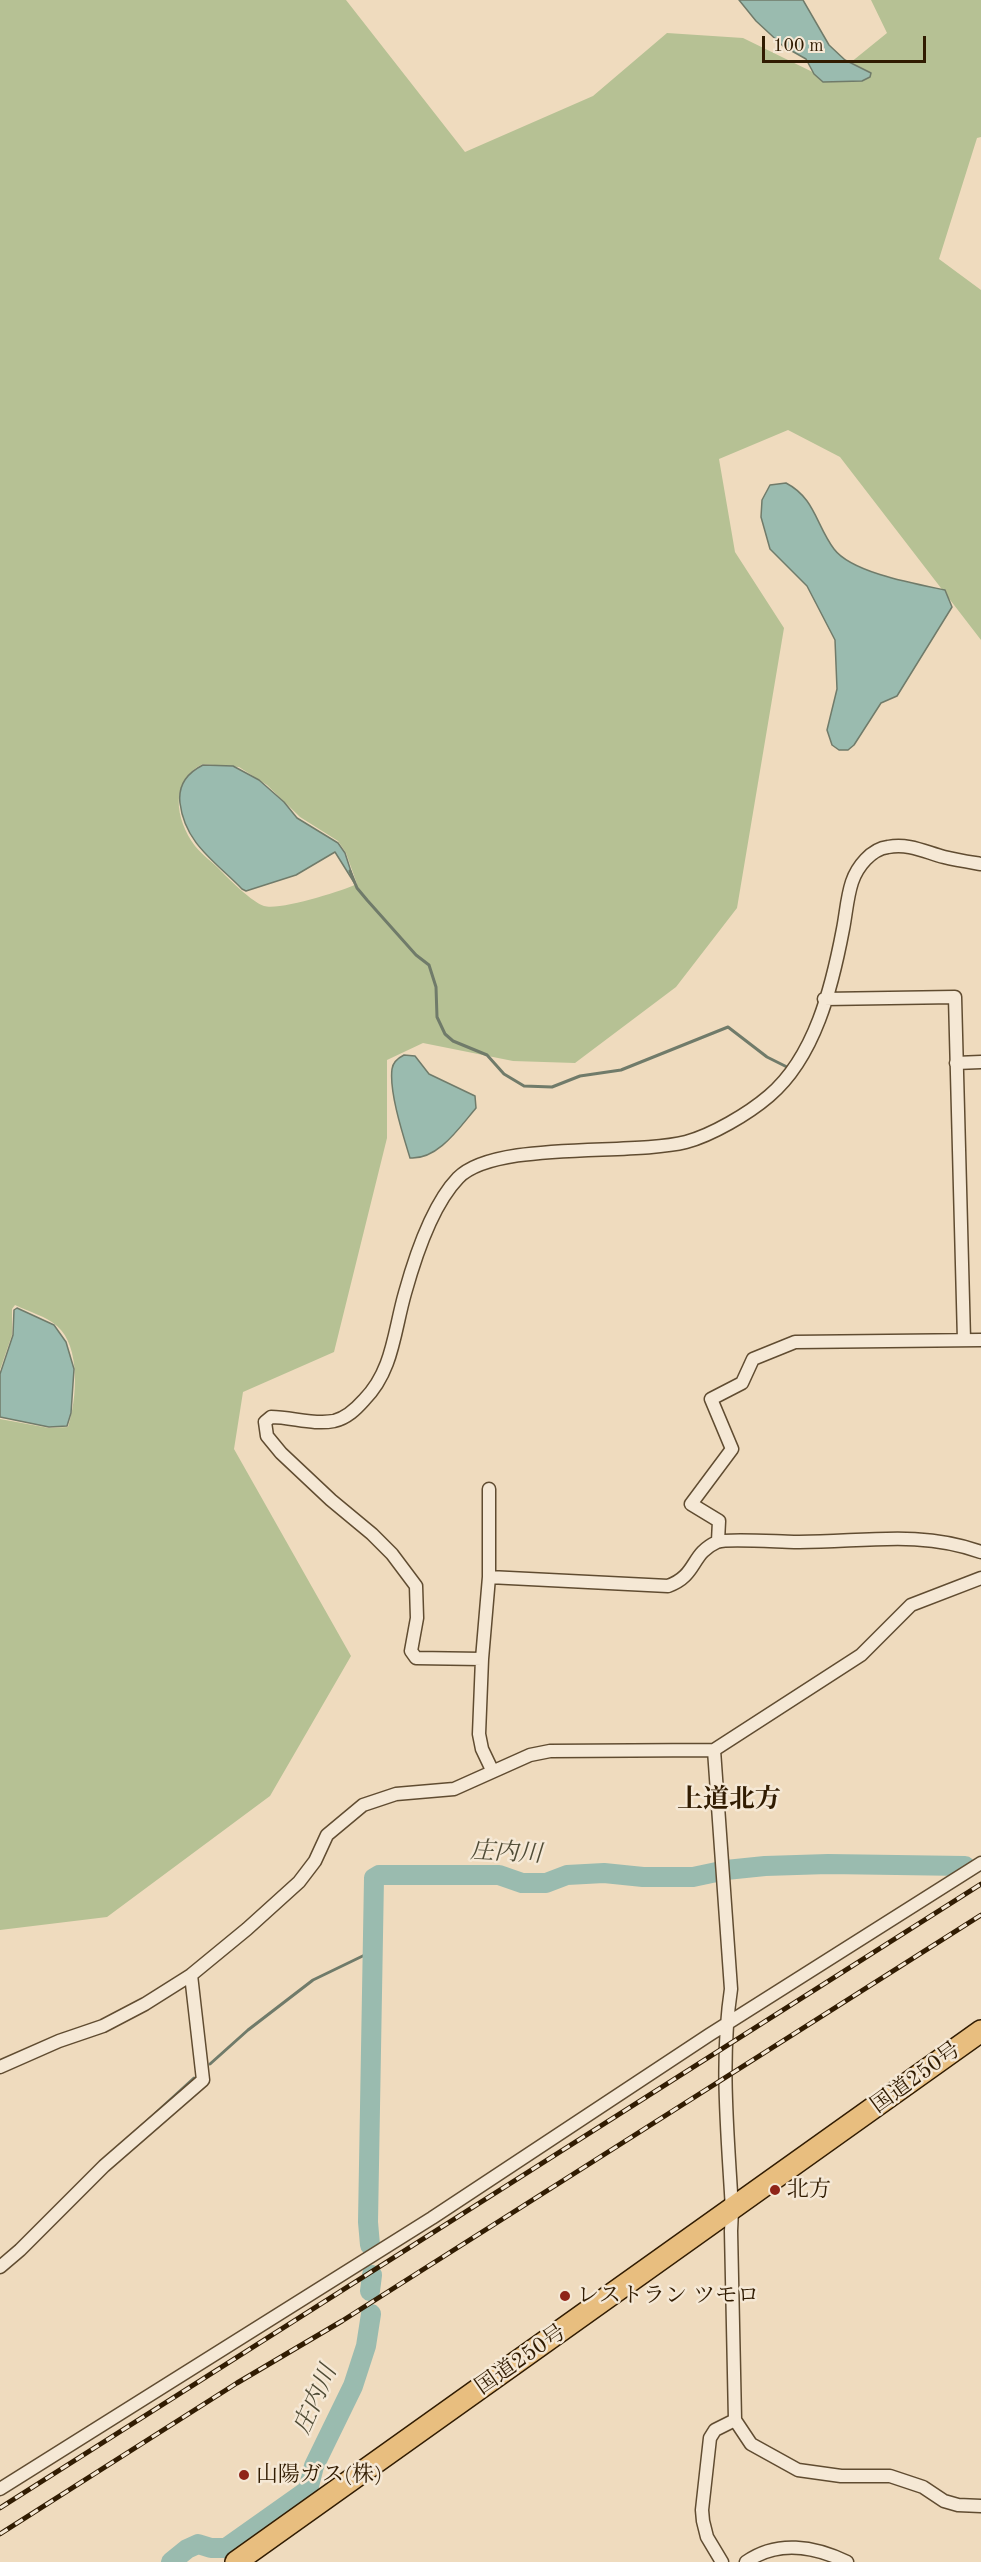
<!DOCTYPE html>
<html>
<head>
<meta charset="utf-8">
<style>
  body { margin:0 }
  #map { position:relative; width:981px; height:2562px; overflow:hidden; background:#efdbbe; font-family:"Old Standard TT",serif }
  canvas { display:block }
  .scale { position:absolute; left:762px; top:36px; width:164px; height:27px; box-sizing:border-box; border:3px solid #311c02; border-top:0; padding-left:8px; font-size:18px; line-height:21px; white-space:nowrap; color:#311c02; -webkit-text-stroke:4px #f5e8d5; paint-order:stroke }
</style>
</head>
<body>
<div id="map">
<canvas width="981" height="2562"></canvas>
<div class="scale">100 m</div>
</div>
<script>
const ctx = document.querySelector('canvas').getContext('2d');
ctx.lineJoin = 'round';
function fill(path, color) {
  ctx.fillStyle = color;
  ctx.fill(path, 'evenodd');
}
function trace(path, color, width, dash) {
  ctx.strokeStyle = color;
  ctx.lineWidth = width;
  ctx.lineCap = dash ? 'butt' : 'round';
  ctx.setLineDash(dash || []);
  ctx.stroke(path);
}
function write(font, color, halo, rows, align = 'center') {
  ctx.font = font + ' "Old Standard TT","Noto Serif JP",serif';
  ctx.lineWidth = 5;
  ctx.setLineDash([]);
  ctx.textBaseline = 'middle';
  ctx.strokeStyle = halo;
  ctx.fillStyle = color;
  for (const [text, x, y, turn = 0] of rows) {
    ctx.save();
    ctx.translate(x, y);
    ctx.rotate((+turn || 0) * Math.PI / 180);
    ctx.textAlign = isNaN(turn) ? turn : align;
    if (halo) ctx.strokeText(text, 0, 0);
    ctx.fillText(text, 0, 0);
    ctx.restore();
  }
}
const green = new Path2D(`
  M0,0H346L465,152L593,96L667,33L743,38L829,80L887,33L871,0H981V137L977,138L939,259L981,290V640L840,457L788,430L719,459L735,552L784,628L737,908L676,987L575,1063L513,1061L423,1043L387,1060V1138L334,1352L243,1392L234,1449L351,1656L270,1796L107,1917L0,1930V1419L49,1428L68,1427C77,1400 81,1346 57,1326C46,1316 29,1312 15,1305L12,1309V1335L0,1370ZM203,764L239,767L267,785L300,817L338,841L346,853L357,884C342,891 279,911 264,906C252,902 230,880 221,871C213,862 203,856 195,846C175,819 169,780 203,764Z`);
const water = new Path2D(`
  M739,0H803L829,45L845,60L871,73L870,77L862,81L823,82L814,74L806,59L783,46L756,21Z
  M786,483C815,498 816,525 834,549C852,573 916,584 945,590L952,607L897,696L881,703L854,745L848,750H839L832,745L827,730L837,689L835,640L807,586L770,549L761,517L762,500L770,485Z
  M203,765L233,766L259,780L284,802L297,818L338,843L345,853L355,884L335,852L296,875L246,891L242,889C216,862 185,844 180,803C178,786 187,773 203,765Z
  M404,1055L415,1056L429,1074L475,1096L476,1108C459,1128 438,1160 410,1158C403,1135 389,1092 392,1069C393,1062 398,1058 404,1055Z
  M17,1308L54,1325L66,1342L74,1369L71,1413L67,1426L49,1427L0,1417V1374L13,1335L14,1310Z`);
const stream = new Path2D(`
  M350,871L357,888L367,900L416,955L429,965L436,987L437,1017L445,1034L453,1041L487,1055L504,1074L524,1086L552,1087L580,1076L621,1070L728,1027L767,1057L789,1068
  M210,2064L248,2030L313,1980L373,1951
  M136,2131L194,2078`);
const river = new Path2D(`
  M370,2245L368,2222L374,1878L379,1875H499L522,1883H546L567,1875L604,1873L643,1877H693L726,1870L765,1866L828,1864L965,1866
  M370,2291L372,2275
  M171,2562L187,2549L198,2544L211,2548H226L308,2490L314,2466L353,2386L366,2346L371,2314`);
const street = new Path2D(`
  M824,999L955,997L964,1340
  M956,1063L981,1062
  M489,1489V1577L482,1659L479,1734L482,1749L492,1770
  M718,1541L719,1521L691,1504L732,1449L711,1399L742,1383L753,1359L795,1342L981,1340
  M489,1577L668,1586C698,1575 690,1554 717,1542C727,1538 780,1542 794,1542C858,1543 918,1529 981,1552
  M482,1659L416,1658L411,1651L417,1618L416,1586L392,1554L372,1534L331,1500L281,1453L267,1436L265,1422L271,1417C292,1417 313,1425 334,1421C347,1418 356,1409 364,1400C393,1371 394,1331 405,1293C415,1257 432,1205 458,1178C495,1140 630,1156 686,1142C712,1135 748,1114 769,1096C815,1057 832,987 843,929C846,914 847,897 852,882C857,867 871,849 888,847C909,843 925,852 944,857C956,860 969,862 981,864
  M714,1750L731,1989C720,2062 728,2136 732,2210L731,2231L735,2420L715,2430L710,2438L702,2510L703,2521L707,2537L722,2562
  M0,2067L59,2041L103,2026L145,2004L191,1975L247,1929L299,1882L315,1861L327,1835L363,1805L396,1794L454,1789L530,1755L550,1751L714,1750L861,1655L911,1605L981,1578
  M0,2267L20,2250L104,2166L203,2080L191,1975
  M735,2420L751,2444L798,2470L841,2476H890L923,2487L944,2501L958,2505L981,2506
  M0,2489L432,2218L709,2035L981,1863
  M746,2562C777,2540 814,2546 847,2562`);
const highway = new Path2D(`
  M236,2562L981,2031`);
const rail = new Path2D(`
  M0,2508L981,1884
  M0,2534L237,2383L342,2321L981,1915`);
const markers = [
  [775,2190,6,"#8f2418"],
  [565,2296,6,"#8f2418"],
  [244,2475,6,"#8f2418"]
];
const streetNames = [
  ["国道250号",916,2078,-36],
  ["国道250号",521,2360,-35]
];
const poiNames = [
  ["北方",787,2190],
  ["レストラン ツモロ",577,2296],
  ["山陽ガス(株)",256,2475]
];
const waterNames = [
  ["庄内川",506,1853,3],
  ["庄内川",316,2400,-66]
];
const quarterNames = [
  ["上道北方",729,1800]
];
fill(green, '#b6c194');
fill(water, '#9abbaf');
trace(water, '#707b6a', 1.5);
trace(stream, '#707b6a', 3);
trace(river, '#9abbaf', 20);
trace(street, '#604c31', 15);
trace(highway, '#311c02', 24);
trace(street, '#f5e8d5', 12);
trace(highway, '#e8be7f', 21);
trace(rail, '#311c02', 5);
trace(rail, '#f5e8d5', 3, [9]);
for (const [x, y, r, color] of markers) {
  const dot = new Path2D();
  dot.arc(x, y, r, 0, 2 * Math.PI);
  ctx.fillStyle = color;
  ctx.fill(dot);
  trace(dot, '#f5e8d5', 2);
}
write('22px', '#311c02', '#f5e8d5', streetNames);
write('22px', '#311c02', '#f5e8d5', poiNames, 'left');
write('italic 24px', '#504c36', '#f5e8d5', waterNames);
write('bold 26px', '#311c02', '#f5e8d5', quarterNames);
</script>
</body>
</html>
